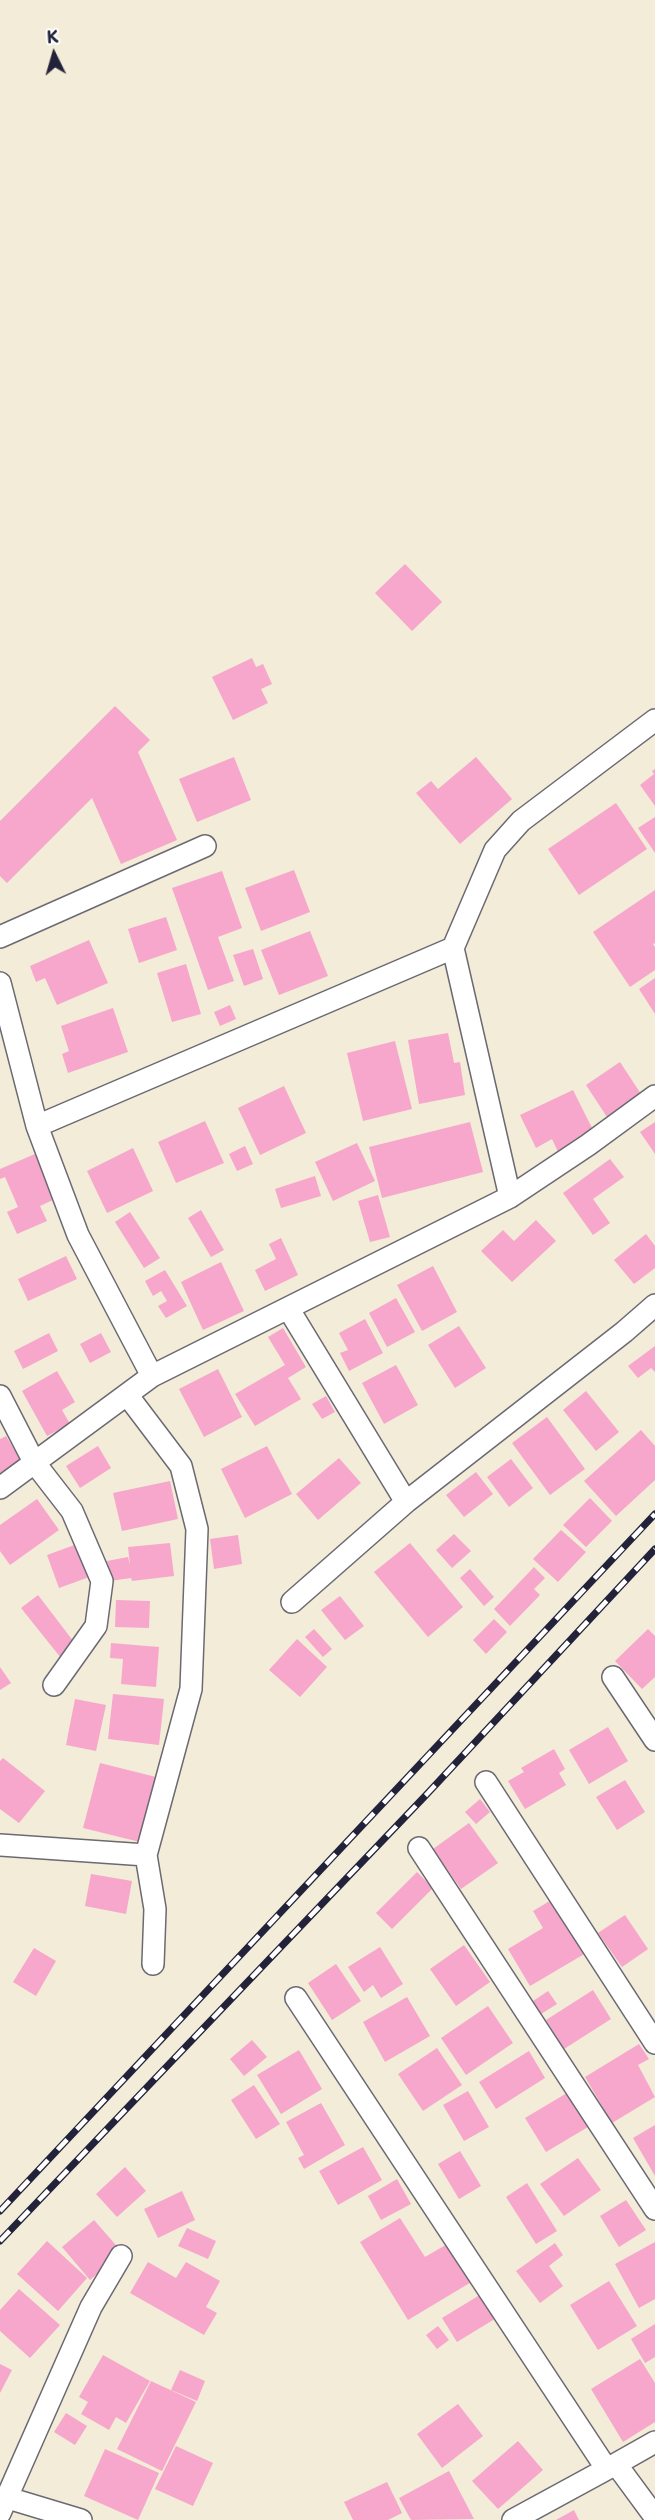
<!DOCTYPE html>
<html>
<head>
<meta charset="utf-8">
<style>
  body { margin:0 }
  #map { position:relative; width:655px; height:2520px; overflow:hidden; background:#f3ecd8; font-family:"Playpen Sans",sans-serif }
  canvas { display:block }
  .north { position:absolute; left:24px; top:24px; width:60px; height:60px; -webkit-text-stroke:4px #fff; paint-order:stroke; rotate:355deg; font-size:16px; font-weight:700; line-height:24px; text-align:center; color:#22223b }
  .north::after { content:''; display:block; margin:auto; width:21px; height:27px; background:#22223b; clip-path:polygon(50% 0,100% 100%,50% 72%,0 100%) }
</style>
</head>
<body>
<div id="map">
<canvas width="655" height="2520"></canvas>
<div class="north">K</div>
</div>
<script>
const ctx = document.querySelector('canvas').getContext('2d');
ctx.lineJoin = 'round';
function fill(path, color) {
  ctx.fillStyle = color;
  ctx.fill(path, 'evenodd');
}
function trace(path, color, width, dash) {
  ctx.strokeStyle = color;
  ctx.lineWidth = width;
  ctx.lineCap = dash ? 'butt' : 'round';
  ctx.setLineDash(dash || []);
  ctx.stroke(path);
}
const building = new Path2D(`
  M405,564L442,602L412,631L375,593Z
  M252,658L256,667L263,664L272,684L261,689L268,703L233,720L212,677Z
  M115,706L150,740L138,752L177,840L121,864L92,798L7,883L0,876V821Z
  M234,757L251,800L197,822L179,779Z
  M476,757L512,799L460,844L416,793L431,781L438,789Z
  M655,769V806L640,785L654,774L652,771Z
  M616,803L647,849L579,895L548,849Z
  M655,817V853L638,828Z
  M294,870L310,912L261,931L245,888Z
  M222,871L242,928L218,937L234,981L208,990L172,888Z
  M655,890V943L653,944L655,947V970L630,987L593,932Z
  M166,917L177,950L139,963L128,929Z
  M310,931L328,976L279,995L261,950Z
  M89,940L108,983L57,1005L45,978L36,982L30,966Z
  M253,949L263,979L244,986L233,955Z
  M186,964L201,1014L172,1022L157,973Z
  M655,978V1014L639,989Z
  M230,1005L236,1019L220,1026L214,1012Z
  M113,1008L128,1052L68,1073L62,1054L69,1051L61,1026Z
  M448,1033L454,1063L460,1062L465,1095L419,1104L408,1040Z
  M395,1041L412,1109L363,1121L347,1053Z
  M620,1062L641,1094L607,1117L586,1085Z
  M284,1086L306,1133L260,1155L238,1108Z
  M573,1090L595,1134L558,1152L552,1139L536,1148L520,1115Z
  M205,1121L224,1163L176,1183L158,1142Z
  M470,1122L483,1172L382,1198L369,1147Z
  M655,1122V1154L640,1132Z
  M357,1143L375,1181L333,1201L315,1162Z
  M245,1146L253,1164L237,1171L229,1154Z
  M133,1148L153,1191L107,1213L87,1171Z
  M35,1154L55,1199L40,1206L47,1221L17,1234L7,1212L18,1207L5,1177L0,1179V1169Z
  M610,1159L624,1177L593,1199L610,1223L593,1235L563,1193Z
  M315,1176L321,1196L281,1208L275,1189Z
  M378,1195L390,1237L370,1242L358,1201Z
  M201,1210L224,1250L211,1257L188,1218Z
  M130,1212L160,1258L144,1268L115,1222Z
  M536,1220L556,1241L512,1282L481,1251L503,1230L514,1241Z
  M646,1234L655,1246V1268L634,1284L614,1260Z
  M281,1238L298,1275L265,1291L255,1270L276,1259L269,1244Z
  M66,1256L77,1279L28,1301L18,1279Z
  M221,1262L244,1311L203,1330L181,1282Z
  M433,1266L457,1312L422,1331L397,1285Z
  M165,1270L187,1306L166,1318L158,1306L167,1301L161,1291L153,1296L145,1281Z
  M396,1298L415,1332L387,1347L369,1313Z
  M365,1319L383,1353L349,1371L340,1353L348,1350L339,1333Z
  M459,1326L486,1368L455,1388L428,1345Z
  M283,1328L306,1367L288,1378L301,1399L255,1426L235,1394L285,1365L268,1337Z
  M49,1333L58,1351L23,1369L14,1351Z
  M101,1333L111,1352L90,1363L80,1344Z
  M655,1346V1372L651,1368L638,1378L628,1366Z
  M396,1365L418,1405L384,1424L362,1383Z
  M218,1369L242,1417L204,1437L179,1389Z
  M57,1371L75,1402L62,1410L70,1424L47,1436L22,1391Z
  M586,1391L619,1432L596,1451L563,1410Z
  M326,1396L335,1412L322,1419L312,1404Z
  M547,1417L585,1469L550,1495L512,1443Z
  M641,1430L655,1446V1480L616,1516L584,1481Z
  M6,1436L21,1461L0,1473V1439Z
  M98,1446L111,1468L80,1488L66,1466Z
  M267,1446L292,1494L245,1518L221,1469Z
  M339,1458L361,1483L318,1520L296,1494Z
  M511,1459L533,1488L509,1507L487,1477Z
  M476,1472L493,1494L464,1517L446,1495Z
  M170,1481L178,1519L122,1531L113,1493Z
  M590,1498L612,1521L586,1547L563,1525Z
  M37,1499L59,1530L10,1565L0,1551V1525Z
  M561,1530L586,1552L558,1582L533,1559Z
  M454,1534L471,1551L452,1568L436,1550Z
  M238,1535L242,1564L214,1569L210,1539Z
  M80,1543L92,1576L59,1588L47,1555Z
  M170,1543L174,1576L132,1581L131,1578L110,1581L107,1561L128,1557L130,1565L128,1547Z
  M410,1543L463,1607L428,1637L374,1572Z
  M534,1567L545,1578L534,1589L540,1595L510,1626L494,1609Z
  M470,1569L494,1597L484,1606L460,1578Z
  M38,1595L77,1646L61,1658L21,1608Z
  M340,1596L364,1626L345,1640L321,1610Z
  M116,1600L150,1601L149,1628L115,1627Z
  M494,1619L507,1632L486,1654L473,1640Z
  M314,1629L332,1649L323,1657L305,1637Z
  M648,1629L655,1636V1677L642,1689L615,1661Z
  M297,1639L327,1667L300,1697L269,1670Z
  M111,1643L159,1647L156,1687L121,1684L123,1659L110,1658Z
  M0,1667L11,1683L0,1690Z
  M113,1694L164,1699L159,1745L108,1739Z
  M75,1699L106,1705L96,1751L66,1745Z
  M608,1727L628,1761L589,1784L569,1750Z
  M554,1749L565,1769L559,1773L566,1785L525,1809L508,1781L524,1772L521,1768Z
  M3,1758L45,1791L19,1823L0,1809V1761Z
  M100,1763L156,1777L140,1842L83,1828Z
  M625,1780L645,1812L617,1830L596,1797Z
  M480,1799L490,1812L476,1824L465,1812Z
  M469,1823L498,1863L461,1889L433,1849Z
  M417,1872L433,1888L392,1929L376,1913Z
  M91,1874L132,1881L126,1914L85,1906Z
  M553,1899L586,1953L530,1986L508,1949L543,1928L533,1911Z
  M625,1915L648,1949L622,1967L598,1933Z
  M464,1945L490,1982L456,2006L430,1969Z
  M380,1947L403,1984L381,1998L373,1985L364,1992L348,1967Z
  M34,1948L56,1961L36,1996L13,1982Z
  M336,1964L361,2001L332,2020L308,1983Z
  M593,1990L611,2019L564,2049L546,2020Z
  M548,1991L557,2004L541,2014L533,2001Z
  M407,1997L430,2036L385,2062L363,2022Z
  M488,2006L513,2043L466,2075L441,2038Z
  M252,2040L267,2057L244,2076L230,2059Z
  M639,2044L649,2059L638,2065L655,2097L612,2123L585,2077Z
  M437,2048L462,2085L423,2111L398,2074Z
  M299,2050L322,2089L281,2114L257,2075Z
  M529,2051L545,2078L496,2109L479,2082Z
  M254,2085L280,2124L256,2139L231,2100Z
  M572,2090L593,2124L546,2152L525,2118Z
  M468,2091L489,2127L464,2141L443,2105Z
  M321,2103L345,2145L304,2169L298,2158L304,2155L286,2122Z
  M655,2125V2176L633,2138Z
  M363,2147L382,2180L338,2205L319,2171Z
  M460,2151L481,2186L459,2199L438,2164Z
  M578,2158L601,2190L564,2216L540,2184Z
  M125,2167L146,2191L117,2217L96,2194Z
  M397,2179L411,2204L381,2220L368,2196Z
  M527,2183L557,2231L536,2244L506,2197Z
  M182,2191L195,2220L158,2238L144,2209Z
  M626,2200L646,2230L619,2247L600,2216Z
  M400,2218L425,2257L449,2243L473,2281L408,2320L360,2242Z
  M94,2220L122,2252L90,2280L62,2247Z
  M187,2228L216,2241L208,2259L178,2246Z
  M47,2241L87,2278L58,2311L17,2274Z
  M655,2242V2299L639,2308L615,2264Z
  M555,2243L563,2255L549,2266L563,2286L540,2303L516,2271Z
  M148,2262L176,2278L186,2262L220,2281L206,2307L217,2313L204,2335L130,2293Z
  M609,2281L637,2326L598,2350L570,2305Z
  M19,2289L60,2325L30,2358L0,2331V2310Z
  M483,2293L498,2317L457,2342L442,2318Z
  M655,2324V2357L645,2363L631,2339Z
  M438,2326L449,2340L437,2349L426,2335Z
  M103,2355L150,2381L126,2423L116,2417L109,2430L81,2414L88,2402L79,2397Z
  M640,2359L655,2383V2422L623,2442L591,2389Z
  M0,2364L12,2370L0,2393Z
  M180,2370L205,2381L197,2401L171,2390Z
  M151,2381L196,2402L162,2471L117,2449Z
  M458,2404L483,2436L442,2468L417,2434Z
  M66,2413L87,2426L75,2445L54,2432Z
  M518,2441L543,2470L498,2509L472,2481Z
  M176,2446L213,2463L193,2506L155,2489Z
  M105,2449L159,2473L138,2520L84,2496Z
  M449,2471L474,2519L411,2520L399,2498Z
  M387,2482L402,2513L388,2520H353L344,2502Z
  M574,2510L579,2520H556Z`);
const minor = new Path2D(`
  M0,937L205,846
  M453,948L510,1197
  M0,983L37,1126L78,1235L152,1376
  M37,1126L453,948L495,850L521,821L655,720
  M288,1308L406,1502
  M0,1396L34,1462L72,1511L102,1581L96,1626L54,1685
  M128,1396L181,1466L197,1529L191,1689L146,1855
  M0,1488L152,1376L510,1197L588,1145L655,1096
  M292,1602L406,1502L624,1332L655,1305
  M613,1677L655,1740
  M486,1782L655,2043
  M0,1845L146,1855L155,1909L153,1964
  M419,1848L655,2209
  M296,1998L606,2468
  M616,2464L655,2442
  M8,2498L81,2520
  M0,2513L91,2307L121,2256
  M513,2520L616,2464L655,2517`);
const rail = new Path2D(`
  M0,2211L655,1514
  M0,2241L427,1794L655,1549`);
fill(building, '#f6a7cb');
trace(minor, '#6b6972', 24);
trace(minor, '#fff', 21);
trace(rail, '#22223b', 7);
trace(rail, '#fff', 4.5, [14]);
</script>
</body>
</html>
